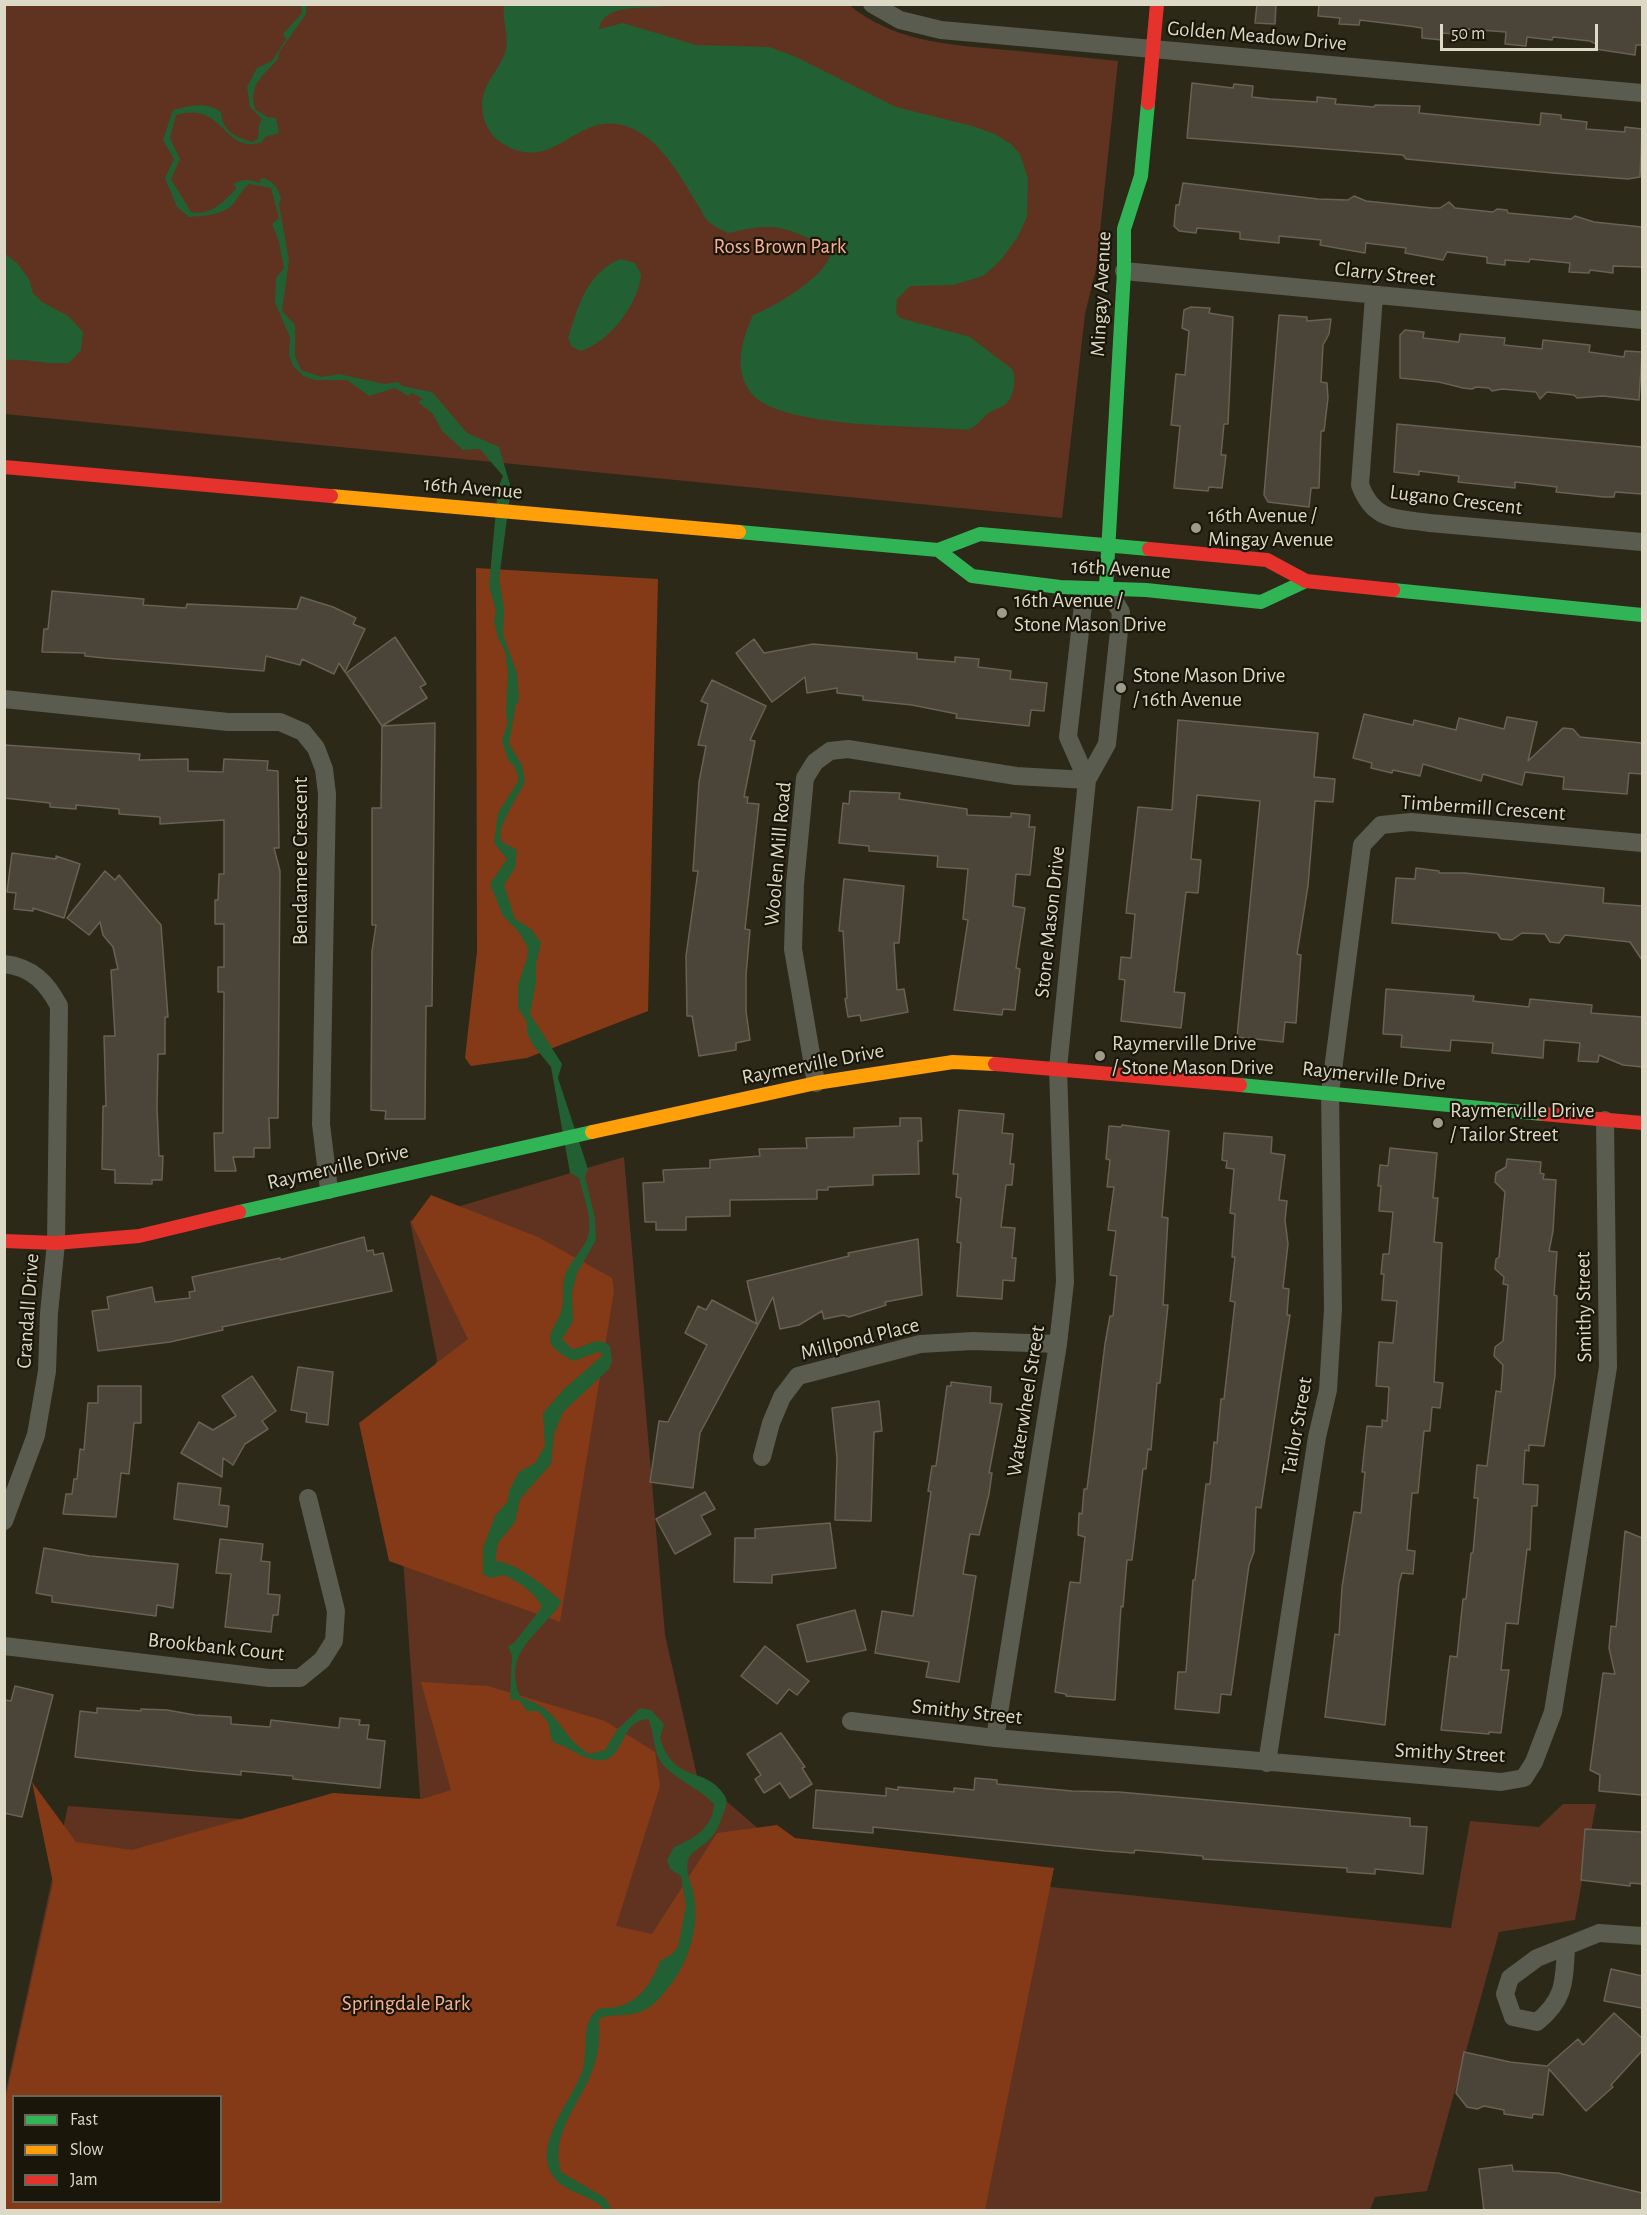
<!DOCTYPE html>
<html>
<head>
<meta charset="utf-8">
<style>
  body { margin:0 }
  #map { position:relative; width:1647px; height:2215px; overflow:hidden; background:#2d2918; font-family:"Alegreya Sans",sans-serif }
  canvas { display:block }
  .frame { position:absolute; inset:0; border:6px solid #ddd9c7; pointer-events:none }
  .legend { position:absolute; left:12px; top:2095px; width:210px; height:108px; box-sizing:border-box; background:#1a170a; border:2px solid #686556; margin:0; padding:8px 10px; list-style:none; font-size:18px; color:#ddd9c7 }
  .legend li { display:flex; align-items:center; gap:12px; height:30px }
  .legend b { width:30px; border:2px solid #686556 }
  .scale { position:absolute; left:1440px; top:24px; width:158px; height:27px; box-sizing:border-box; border:3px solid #ddd9c7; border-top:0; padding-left:8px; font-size:18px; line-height:21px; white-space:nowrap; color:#ddd9c7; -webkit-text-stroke:4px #1a170a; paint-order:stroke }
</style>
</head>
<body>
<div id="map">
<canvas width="1647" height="2215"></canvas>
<div class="frame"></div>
<ul class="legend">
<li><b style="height:8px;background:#30b455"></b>Fast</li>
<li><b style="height:8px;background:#ff9f0a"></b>Slow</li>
<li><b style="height:8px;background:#e5322d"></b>Jam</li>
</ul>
<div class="scale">50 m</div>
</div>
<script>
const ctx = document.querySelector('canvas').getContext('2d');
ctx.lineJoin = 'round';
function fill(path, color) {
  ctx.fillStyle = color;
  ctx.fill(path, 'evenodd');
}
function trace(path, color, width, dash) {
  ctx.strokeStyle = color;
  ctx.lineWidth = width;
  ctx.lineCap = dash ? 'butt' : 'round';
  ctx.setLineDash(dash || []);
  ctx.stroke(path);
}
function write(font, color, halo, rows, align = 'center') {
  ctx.font = font + ' "Alegreya Sans",sans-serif';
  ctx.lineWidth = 4.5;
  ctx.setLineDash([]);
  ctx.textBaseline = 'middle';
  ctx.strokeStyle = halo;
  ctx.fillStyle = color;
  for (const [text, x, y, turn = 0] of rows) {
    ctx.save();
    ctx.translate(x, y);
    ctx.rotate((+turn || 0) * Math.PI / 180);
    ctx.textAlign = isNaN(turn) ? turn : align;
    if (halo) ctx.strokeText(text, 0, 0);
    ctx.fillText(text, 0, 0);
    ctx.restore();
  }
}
const green = new Path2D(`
  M5,5H849C898,45 958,45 1018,51C1051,54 1085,58 1118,61L1096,269L1085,314L1062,518L5,414Z
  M624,1157L665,1635L697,1776L796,1861L1451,1928L1470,1821L1539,1827L1563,1804H1596L1575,1920L1499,1932L1427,2191L1375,2197L1370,2210H5V2095L68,1806L425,1833L421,1810L397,1475L437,1360L410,1221ZM14,2096H220V2202H14Z`);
const forest = new Path2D(`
  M476,568L658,579L648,1011L527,1058L471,1066L465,1058L477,951Z
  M431,1195L538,1237L612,1278L614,1291L560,1622L389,1561L359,1423L468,1339L411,1222Z
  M421,1682L488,1686L605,1721L655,1752L660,1786L616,1926L652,1934L717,1833L777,1825L795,1838L1054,1868L985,2210H5V2101L53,1883L32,1782L76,1842L132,1850L333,1793L422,1799L451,1790ZM14,2096H220V2202H14Z`);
const water = new Path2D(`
  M301,5H306V14L279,52L278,59C264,75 248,84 255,109L267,117L276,118L279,133L265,137L262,142C222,155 225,100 176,115L170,138L180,159L171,179L191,212C211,216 223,202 236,189L235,185L232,186C240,178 250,179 260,183V179L264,178C275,183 278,188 281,199L279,204L289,261L282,311L295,325V356L301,370L322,377L339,374L384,384L398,382L402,386L432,392L467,433L499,447L511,488L499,579L504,608L503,635L517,673L519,701L516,704L509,744L522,765L525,782C519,795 496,828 501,840C504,846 512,845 517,851L515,868L504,885L515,919L531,929L541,943L536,964V983L530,1014L562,1064L558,1078L588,1169L585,1177L595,1218L596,1240L577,1273L572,1293L573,1321L562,1339L572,1349C587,1348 596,1334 610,1346L612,1361L609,1369L563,1412L554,1434L551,1464L520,1499L515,1522L498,1543L495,1561C518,1563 544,1586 561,1601C559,1609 552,1614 547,1620C525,1645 506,1659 520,1697C564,1711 557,1734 589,1754L605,1750L617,1730L640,1708L651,1710L664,1724L660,1738C675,1786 705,1764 725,1796C728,1802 726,1808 723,1814C720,1823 717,1831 711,1838C705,1845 691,1851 688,1860C685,1872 692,1884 694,1896C701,1936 682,1980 651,2006C633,2020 609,2012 599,2019C600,2035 599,2052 594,2066C583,2101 549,2132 561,2172L605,2198L612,2210H605C591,2193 561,2194 550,2171C536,2141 572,2099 582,2072C590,2050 578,2022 600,2008C631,2011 650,1989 660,1961L672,1954L678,1947L686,1906L681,1876L670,1869L667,1860L674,1847C693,1839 713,1828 714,1804C700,1789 680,1782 665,1767C652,1754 655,1731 648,1719C611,1721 632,1786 569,1749C563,1745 557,1745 552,1741L548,1722L538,1711H527L520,1701L510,1699L512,1656L508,1646L514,1643L542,1607C534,1591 520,1583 504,1575L490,1578L483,1574V1548L495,1516L508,1501L509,1491L519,1472L535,1463L545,1446L543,1413L564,1389L602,1356L600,1351L574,1361C529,1339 561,1330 563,1302C564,1288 561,1281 569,1267C575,1255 584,1249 588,1236C593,1219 583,1195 579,1178L570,1173L551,1067L533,1045L527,1033V1022L518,1008V985L527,958L528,948L519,932L503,916L490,884L507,859L494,843L498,813L519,780L515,767L508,760L502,741L508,722L506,715L508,672L505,651L498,638L494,620L496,611L489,586L498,488L503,476L480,449L463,450L442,431L433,414L418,402L423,399L412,393L408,396L395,388L369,396L347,380H315L303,376L293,366L289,355L290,337L275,303L276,278L284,268L279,242L272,224L279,218L271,188L249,184C242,190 239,196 234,203C224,215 204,216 189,217L177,207L165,178L174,159L163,140L173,110C189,106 206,101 221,112C222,131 236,138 253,142L258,138L259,125L262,119L250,107L247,87L257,68L272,61L286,39L283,34L302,13Z
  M504,5H672C651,11 605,0 599,29L623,23L696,45L769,47L794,56L896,107L972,126L995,134L1011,144L1020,154L1028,179L1027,217L1017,238L1000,261L983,276L953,285L910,286L897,299L896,313L900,318L970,337L1012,369C1017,378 1014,397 1006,404C1001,408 994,409 989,413C980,419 979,426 967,430C920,425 781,429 752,394C732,370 742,340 753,315C773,308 833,273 831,249C785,227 778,221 728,233C716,227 705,223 701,210C683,182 664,142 631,128C576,105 556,179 500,142C487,132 482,119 482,103C484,81 501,69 506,49C509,36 502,19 504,5Z
  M4,253L17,263L29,279L33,293L42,302L68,316L83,332L81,350L69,363C47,365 27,358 5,360Z
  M620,259L635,263L641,274C639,304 609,342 581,351L572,347L568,338C579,305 586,274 620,259Z`);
const building = new Path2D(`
  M1257,4H1276L1275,24L1255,23Z
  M1319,4H1642V45H1636L1635,55L1595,49L1596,44L1590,41L1553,37L1552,40L1527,37L1526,46L1505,44L1506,32L1467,29V35L1442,33V40L1422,38V28L1409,26L1360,20L1359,25L1339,24L1340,18L1318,16Z
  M1192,83L1233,88L1234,84L1253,86L1252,97L1270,99L1317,102V97L1336,99L1335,104L1374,107L1375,105L1420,106L1419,113L1540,125L1541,113L1561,115V119L1587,122L1586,129L1625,132V127L1642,129L1640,177L1628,179L1553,173L1406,159L1403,155L1187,138Z
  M1183,183L1318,199L1348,200L1354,196L1366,201L1432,208H1440L1449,202L1455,208L1493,212L1497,209L1507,210L1508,213L1571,219L1575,216L1594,222L1642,227V267L1613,266V273L1590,270L1589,273L1569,272L1570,263L1530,259L1529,262L1505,260V265L1487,263V257L1447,252L1443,260L1405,253L1406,248L1366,243L1365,253L1320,245L1321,240L1279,236V243L1240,239V232L1197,228L1196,233L1179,231L1174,226L1176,205H1179Z
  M1191,307L1210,308L1209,313L1233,317L1228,424H1224L1221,455H1226L1222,488L1209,487L1208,491L1174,488L1180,426L1171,425L1176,374L1185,375L1189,331L1182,328L1184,310Z
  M1279,315L1307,317V321L1331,319L1329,334L1323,345L1321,382L1327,383L1328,398L1324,431H1321L1319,488H1311L1309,507L1268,502L1264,495Z
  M1405,330L1424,332L1423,338L1459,342L1460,334L1505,338L1504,345L1542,349L1543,340L1590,345L1589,352L1624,357L1625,351L1642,352L1639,400L1603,396L1577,398L1574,395L1547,392L1540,399L1536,392L1502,389L1492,391L1489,388L1476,387L1472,389L1463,388L1439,382L1400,378V335Z
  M1397,424L1642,447V494L1615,492L1614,497H1604L1556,492L1557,487L1515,482V488L1458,482L1459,476L1419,471V475L1394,472Z
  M52,591L144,599L143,605L186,608L187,604L297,609L301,597L333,607L356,618L353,624L365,629L345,672L339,663L334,674L302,659L300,665L266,656L264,671L104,658L85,656V653L42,652L44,629H48Z
  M395,637L426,684L420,687L427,698L382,726L435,723L432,1006H426L425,1119H385L386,1111L371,1110L372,951L376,925H372V808H381L382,726L346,673Z
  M754,639L764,653L813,644L917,653V659L955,662V657L979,659L978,667L1011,671L1010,679L1047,683L1044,711L1031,710L1029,726L956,718L957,714L912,705L863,700V696L837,693V688L807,693L805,677L772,702L736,653Z
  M712,680L766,706L750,740L755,741L744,797H748L747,803L759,804L745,929L750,930L746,975V1011L750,1040L736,1043V1050L699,1056L692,1016H687L686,956L698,871H693L699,782L706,746L698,745L708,704L701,701Z
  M1364,714L1413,725L1414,720L1456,730L1459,718L1504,729L1507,717L1537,722L1528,761L1563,728L1573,729L1580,737L1642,743V774L1629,773L1627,794L1563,789L1564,777L1525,772L1522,785L1483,774L1481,781L1423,764L1420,776L1393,770L1392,773L1371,768L1372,763L1353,758Z
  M1178,720L1318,733L1314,777L1335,779L1333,802L1315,801L1308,886L1297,954L1301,955L1296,1023L1285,1022L1283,1042L1237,1037L1260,801L1197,795L1191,859L1201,860L1198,893L1186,892L1174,992L1185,993L1181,1028L1121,1021L1125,980L1119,979L1121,957L1131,958L1135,914L1126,913L1138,807L1172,810Z
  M4,745L140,754L139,760L188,759V771L223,772L224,759L268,761L267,770L278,771L279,848H274L280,871L278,1118H269L270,1148H254V1157H233L236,1171H215L214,1133H223L224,992H218V967H224V924H215V900H218L219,874H224V820L160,824V817L119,814V809L76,805V809L50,807V803L4,798Z
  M850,791L900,793L899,799L967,809V815L1011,817V813L1030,815L1029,827H1035L1030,875L1016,874L1013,906L1025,908L1016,968L1020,969L1015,1010L1003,1009L1002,1015L954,1010L968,920L963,919L968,869L937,867L938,856L869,851V846L839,843L843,803L849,804Z
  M12,853L56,859V856L80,864L64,918L33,908V911L14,909L16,893L7,892Z
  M1416,868L1439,871V873H1465L1604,888L1603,903L1642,906V960L1630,942L1565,935L1559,943L1550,942L1545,934L1522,933L1512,940L1501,939L1497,933L1392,923L1396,878L1415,879Z
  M105,871L115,880L119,875L161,925L168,1017H165V1054H158L157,1107L159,1156H163L162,1180H152V1184L115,1183V1170L102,1169L103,1106H106L104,1036H115L111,970L118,969L113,947L103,935L100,922L89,935L67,918Z
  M844,879L904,886L899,943H894L897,990L904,989L908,1012L861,1021L860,1015L848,1017L845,999L847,998L843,931H839Z
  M1386,989L1474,996L1473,1001L1529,1007L1530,999L1592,1005L1591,1013L1642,1017V1067L1623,1065L1599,1055L1598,1062L1578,1061L1580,1043L1544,1040L1543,1058L1492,1053L1493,1043L1451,1040L1450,1051L1401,1047L1402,1035L1383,1034Z
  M959,1110L1004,1114L1002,1133L1013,1134L1010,1164H1014L1012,1185H1006L1001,1227L1015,1228L1012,1258H1016L1014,1281L1003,1280L1002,1299L957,1296L961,1243L957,1242L961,1198L956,1197L958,1174H953Z
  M900,1118H921L922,1141H918L919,1174L873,1175V1185L828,1187V1190H817V1199L730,1200V1216L686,1217V1230H656V1222H645L643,1183L664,1182L663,1170L710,1168V1160L760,1156L759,1149L807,1148L806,1138L854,1137V1128L900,1126Z
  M1122,1125L1169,1131L1162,1217L1168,1218L1163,1305H1168L1160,1383H1157L1151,1450L1148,1449L1146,1469H1143L1132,1560H1127L1123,1607L1121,1606L1115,1700L1066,1696V1694L1055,1692L1070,1582L1080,1583L1085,1537L1078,1535L1079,1513L1082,1514L1084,1489H1087L1105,1344L1110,1316H1113L1117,1276L1110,1275L1116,1231L1108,1230L1114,1187H1107L1110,1160L1106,1159L1109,1126L1121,1127Z
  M1224,1133L1272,1137L1271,1153L1285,1155L1279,1200L1287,1201L1285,1220L1288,1244L1283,1288L1289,1289L1287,1315H1290L1261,1508L1256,1507L1254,1552L1249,1565L1231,1695L1221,1694L1219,1713L1175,1709L1178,1672H1186L1193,1580H1195L1206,1484H1210L1214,1442L1217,1443L1221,1399H1224L1235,1302L1230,1301L1235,1257H1232L1235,1214L1230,1213L1234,1169L1226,1168L1227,1161L1222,1160Z
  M1390,1148L1437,1153L1433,1198H1438L1434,1242L1442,1243L1434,1382L1443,1383L1440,1408L1432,1407L1430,1431H1424L1418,1493H1412L1407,1550L1415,1551L1413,1574L1402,1573L1399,1583L1385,1725L1325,1717L1335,1634L1339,1635L1342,1587L1354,1512L1361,1513L1365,1472H1362L1367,1426L1382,1427V1420L1387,1421L1389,1387L1376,1386L1379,1342L1393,1343L1397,1301L1382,1300L1384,1274H1381L1383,1254H1389L1393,1212L1379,1211L1381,1186H1378L1380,1165L1388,1166Z
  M1507,1159L1541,1162L1540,1173L1544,1174L1543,1179L1556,1180L1553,1231L1549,1251L1557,1252L1554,1295L1557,1296L1556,1339L1555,1376L1544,1446L1529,1445V1451L1525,1450L1523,1484L1538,1485L1537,1506H1532L1530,1550L1527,1549L1518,1624L1506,1623L1501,1670H1509L1501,1733L1489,1732V1734L1441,1730L1450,1656L1457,1657L1463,1599H1466L1471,1553H1473L1478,1498H1474L1477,1465L1487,1466L1496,1391L1501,1392L1503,1365L1494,1356L1495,1347L1503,1341L1508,1285L1503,1284L1504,1277L1495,1269L1496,1259L1499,1257L1505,1192L1495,1182L1496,1173L1506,1167Z
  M364,1237L367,1251L373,1250L374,1255L383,1253L392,1291L222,1327L223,1330L170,1342L98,1351L92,1311L109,1309L107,1297L152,1287L155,1302L190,1298L189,1292L195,1291L192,1277L280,1258V1260Z
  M918,1239L922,1295L885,1302L886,1305L849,1317L844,1315L824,1319L822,1311L799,1325L780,1329L773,1297L700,1433L693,1488L650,1482L659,1421L668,1422L707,1345L685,1333L698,1306L706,1310L712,1300L757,1324L747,1281L849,1256L848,1253Z
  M298,1367L333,1372L328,1425L306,1422L307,1413L291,1410Z
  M252,1376L276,1411L262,1421L268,1429L245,1444L233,1465L223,1458L222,1477L181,1453L199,1422L213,1430L236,1416L222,1396Z
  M951,1382L991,1387L990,1403L1002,1404L989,1473H992L989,1494L979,1535L970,1534L963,1574L976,1576L959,1682L926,1677L929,1662L875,1653L882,1611L913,1616L931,1492L928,1491L932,1466H936L947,1386H951Z
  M98,1386H141V1423H134L129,1474L121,1473L116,1517L63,1514L66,1494H72L74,1479H77L80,1449L84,1450L88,1403H98Z
  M879,1401L882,1431L874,1432L871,1521L835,1520L837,1458L832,1408Z
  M178,1483L221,1488L219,1505L229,1506L227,1527L174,1519Z
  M705,1492L715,1509L701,1516L711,1534L675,1554L656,1519Z
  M830,1523L836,1568L772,1575V1583L734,1582L735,1538H755V1529Z
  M1625,1531L1642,1538V1795L1599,1791L1600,1775L1590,1770L1603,1673L1615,1674L1609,1648L1611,1626L1616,1627Z
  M220,1539L263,1544L261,1561L270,1562L268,1594L280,1595L278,1615H273L271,1632L225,1627L231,1574L216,1573Z
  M44,1548L90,1556L178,1564L173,1608L157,1605L156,1616L52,1602V1596L36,1593Z
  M855,1610L866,1650L807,1662L797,1625Z
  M765,1646L809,1681L797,1695L789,1689L777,1704L741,1676Z
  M15,1686L53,1695L22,1817L4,1813V1700L11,1701Z
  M97,1708L141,1711V1709L167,1710L195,1715L231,1717V1724L270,1727L271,1720L339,1728L340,1718L360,1720L359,1725H369L367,1739L385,1741L380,1788L293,1779V1776L241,1771V1775L197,1771L75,1757L80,1711L97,1713Z
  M781,1733L805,1767L802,1768L812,1784L790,1798L780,1783L764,1793L755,1779L761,1775L747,1754Z
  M975,1778L997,1780V1784L1072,1791L1119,1792L1410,1818V1826L1427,1827L1423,1874L1375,1869V1874L1347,1872V1868L1203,1859V1856L1135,1850L1134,1853L1106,1851L873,1827V1833L813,1828L816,1790L886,1796V1788L898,1790V1787L954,1792V1788L974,1790Z
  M1585,1829L1642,1832V1884L1630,1883V1886L1581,1880Z
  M1611,1969L1642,1976V2008L1604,2001Z
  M1614,2013L1642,2038V2051L1611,2085L1613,2087L1586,2111L1549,2069L1543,2115L1533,2114L1532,2118L1504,2114V2110L1484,2106L1477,2109L1467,2107L1456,2093L1464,2052L1510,2062L1547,2066L1578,2039L1583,2045Z
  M1512,2165L1513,2171L1558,2173L1642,2193V2211H1484L1479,2169Z`);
const street = new Path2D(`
  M872,4L900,20L941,30L1642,93
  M1124,271L1642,320
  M1374,296L1360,485C1374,522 1396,518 1430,523L1642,542
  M4,699L228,722H280L303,732L316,748L324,769L327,794L321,1124L329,1190
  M4,964C32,967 47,983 59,1006L56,1243L49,1313L47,1371L36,1435L4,1521
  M816,1083L793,949L795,884L805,778L815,762L830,751L848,749L1016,776L1087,780
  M762,1457L771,1423L782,1397L798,1376L920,1344L973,1341L1058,1344
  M4,1646L269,1678H300L322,1660L334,1641L336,1611L308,1498
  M851,1721L995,1738L1501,1782L1524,1778L1534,1762L1553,1712L1608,1367L1605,1120
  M995,1738L1058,1344L1065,1282L1058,1068L1087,780L1107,744L1121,612L1106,587L1083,605L1068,737L1087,780
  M1267,1763L1317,1437L1328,1390L1333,1309L1330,1093L1362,845L1381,825L1411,822L1642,843
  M1566,1948C1564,1982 1565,1999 1537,2022L1513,2017L1505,1994L1510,1978L1537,1958L1599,1933L1642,1936`);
const fast = new Path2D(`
  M739,532L938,550L980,534L1149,549
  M938,550L972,576L1060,587L1146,590L1261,602L1306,581
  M1106,587L1124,271V229L1141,176L1148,103
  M1393,590L1642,615
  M1240,1085L1543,1114
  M239,1212L592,1132`);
const slow = new Path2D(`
  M331,496L739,532
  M592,1132L816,1083L953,1062L995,1064`);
const jam = new Path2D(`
  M1148,103L1157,4
  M4,467L331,496
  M1149,549L1267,560L1306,581L1393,590
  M995,1064L1240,1085
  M1543,1114L1642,1123
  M4,1241L56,1243L139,1236L239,1212`);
const markers = [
  [1196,528,6,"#9f9b8a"],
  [1002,613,6,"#9f9b8a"],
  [1121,688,6,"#9f9b8a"],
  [1100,1056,6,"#9f9b8a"],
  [1438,1123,6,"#9f9b8a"]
];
const streetNames = [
  ["Golden Meadow Drive",1257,36,5],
  ["Clarry Street",1385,274,6],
  ["Mingay Avenue",1101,294,-87],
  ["16th Avenue",473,488,5],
  ["Lugano Crescent",1456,500,7],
  ["16th Avenue",1121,569,3],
  ["Timbermill Crescent",1483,808,4],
  ["Woolen Mill Road",778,854,-85],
  ["Bendamere Crescent",301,861,-90],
  ["Stone Mason Drive",1050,922,-84],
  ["Raymerville Drive",813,1064,-11],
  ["Raymerville Drive",1374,1076,6],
  ["Raymerville Drive",338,1167,-13],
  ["Smithy Street",1584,1307,-91],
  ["Crandall Drive",28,1311,-86],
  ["Millpond Place",860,1339,-14],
  ["Waterwheel Street",1026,1401,-81],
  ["Tailor Street",1297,1426,-80],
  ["Brookbank Court",216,1647,6],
  ["Smithy Street",967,1712,6],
  ["Smithy Street",1450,1753,3]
];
const parkNames = [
  ["Ross Brown Park",780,247],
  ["Springdale Park",406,2004]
];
const poiNames = [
  ["16th Avenue /",1208,516],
  ["Mingay Avenue",1208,540],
  ["16th Avenue /",1014,601],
  ["Stone Mason Drive",1014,625],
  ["Stone Mason Drive",1133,676],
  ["/ 16th Avenue",1133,700],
  ["Raymerville Drive",1112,1044],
  ["/ Stone Mason Drive",1112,1068],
  ["Raymerville Drive",1450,1111],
  ["/ Tailor Street",1450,1135]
];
fill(green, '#603320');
fill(forest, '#843917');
fill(water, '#225f32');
fill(building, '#4b4438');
trace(building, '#686154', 1.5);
trace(street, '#595c4e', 18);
trace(fast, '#30b455', 14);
trace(slow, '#ff9f0a', 14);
trace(jam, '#e5322d', 14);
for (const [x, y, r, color] of markers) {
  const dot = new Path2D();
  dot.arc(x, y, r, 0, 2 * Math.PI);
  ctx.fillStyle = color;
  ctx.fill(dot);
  trace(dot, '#1a170a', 2);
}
write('21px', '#ddd9c7', '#1a170a', streetNames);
write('21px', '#f8af94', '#1a170a', parkNames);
write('21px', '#ddd9c7', '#1a170a', poiNames, 'left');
</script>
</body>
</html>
